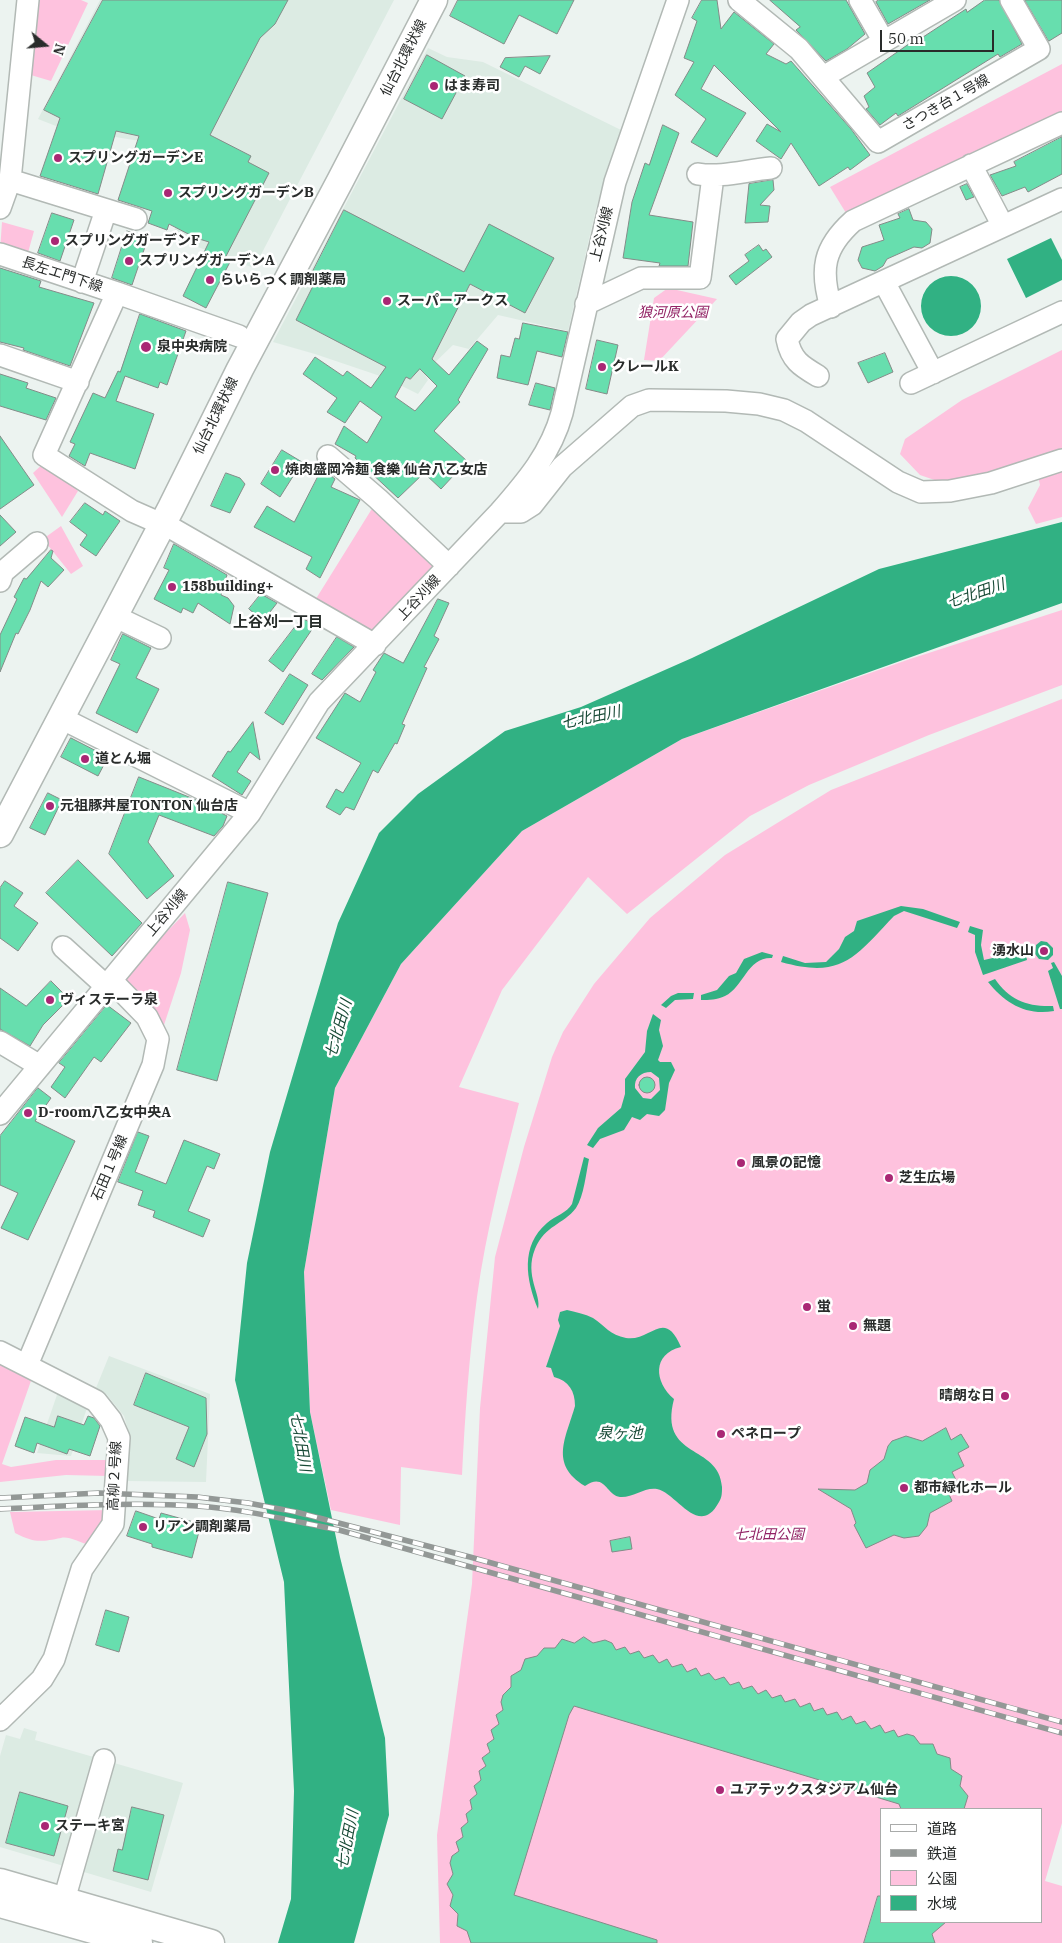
<!DOCTYPE html>
<html>
<head>
<meta charset="utf-8">
<style>
  body { margin:0 }
  #map { position:relative; width:1062px; height:1943px; overflow:hidden; background:#ecf3f0; font-family:"IBM Plex Serif","Noto Sans JP",serif }
  canvas { display:block }
  .legend { position:absolute; left:880px; top:1808px; width:162px; height:115px; box-sizing:border-box; background:#fff; border:1px solid #a9abaa; margin:0; padding:6px 9px; list-style:none; font-size:15px; color:#292c2b }
  .legend li { display:flex; align-items:center; gap:10px; height:25px }
  .legend b { width:25px; border:1px solid #a9abaa }
  .north { position:absolute; left:20px; top:20px; width:50px; height:50px; -webkit-text-stroke:4px #fff; paint-order:stroke; rotate:107deg; font-size:14px; font-weight:700; line-height:20px; text-align:center; color:#292c2b }
  .north::after { content:''; display:block; margin:auto; width:18px; height:22px; background:#292c2b; clip-path:polygon(50% 0,100% 100%,50% 72%,0 100%) }
  .scale { position:absolute; left:880px; top:30px; width:114px; height:22px; box-sizing:border-box; border:2px solid #292c2b; border-top:0; padding-left:6px; font-size:15px; line-height:18px; white-space:nowrap; color:#292c2b; -webkit-text-stroke:4px #fff; paint-order:stroke }
</style>
</head>
<body>
<div id="map">
<canvas width="1062" height="1943"></canvas>
<ul class="legend">
<li><b style="height:6px;background:#fff"></b>道路</li>
<li><b style="height:6px;background:#939896"></b>鉄道</li>
<li><b style="height:14px;background:#fec2de"></b>公園</li>
<li><b style="height:14px;background:#31b183"></b>水域</li>
</ul>
<div class="north">N</div>
<div class="scale">50 m</div>
</div>
<script>
const ctx = document.querySelector('canvas').getContext('2d');
ctx.lineJoin = 'round';
function fill(path, color) {
  ctx.fillStyle = color;
  ctx.fill(path, 'evenodd');
}
function trace(path, color, width, dash) {
  ctx.strokeStyle = color;
  ctx.lineWidth = width;
  ctx.lineCap = dash ? 'butt' : 'round';
  ctx.setLineDash(dash || []);
  ctx.stroke(path);
}
function write(font, color, halo, rows, align = 'center') {
  ctx.font = font + ' "IBM Plex Serif","Noto Sans JP",serif';
  ctx.lineWidth = 5;
  ctx.setLineDash([]);
  ctx.textBaseline = 'middle';
  ctx.strokeStyle = halo;
  ctx.fillStyle = color;
  for (const [text, x, y, turn = 0] of rows) {
    ctx.save();
    ctx.translate(x, y);
    ctx.rotate((+turn || 0) * Math.PI / 180);
    ctx.textAlign = isNaN(turn) ? turn : align;
    if (halo) ctx.strokeText(text, 0, 0);
    ctx.fillText(text, 0, 0);
    ctx.restore();
  }
}
const built = new Path2D(`
  M100,0H394L254,268L171,237L205,165L170,146L61,128L38,119Z
  M428,48L447,57L483,62L621,130L607,169L595,213L568,331L498,315L469,349L453,345L424,373L428,380L418,394L386,378L315,354L273,342Z
  M109,1356L210,1394L206,1482L126,1481L129,1433L124,1416L107,1395L96,1388Z
  M59,1389L88,1405L71,1456L37,1453Z
  M24,1728L37,1732L35,1740L183,1783L151,1892L0,1847V1756L6,1735L20,1739Z`);
const green = new Path2D(`
  M31,0H81L88,3L51,81L24,73Z
  M1062,64V112L846,213L830,187Z
  M2,222L34,231L26,260L0,251Z
  M668,288L717,299L659,361L644,360L654,298Z
  M1062,350V517L1036,524L1028,508L1040,485L1035,463L949,485L920,475L900,454L905,439L962,400Z
  M46,461L78,491L62,517L33,473Z
  M378,499L443,564L375,645L314,602Z
  M61,526L83,566L71,574L43,539Z
  M1062,610V685L929,735L809,785L750,816L627,914L588,877L502,990L459,1087L519,1103C503,1167 486,1231 477,1297C469,1356 465,1416 462,1475L401,1467L400,1525L331,1510L310,1412L304,1272L335,1088L401,964L522,831L682,739L910,659Z
  M1062,699V1823L1045,1881L1062,1886V1943H440L437,1835L472,1584L480,1408L495,1257L524,1147L552,1057L563,1032L594,984L650,918L725,855L831,790ZM881,1809H1041V1922H881Z
  M185,913L190,930L181,973L164,1025L126,988L125,975Z
  M0,1359L33,1375L2,1464L11,1467L56,1460H109L108,1476L66,1475L0,1482Z
  M110,1510L88,1545C80,1542 68,1536 61,1538C40,1542 35,1543 15,1533L10,1512Z`);
const water = new Path2D(`
  M1051,238L1062,260V280L1026,298L1007,259Z
  M921 306a30 30 0 1 1 60 0a30 30 0 1 1-60 0Z
  M1062,522V603L682,739L522,831L401,964L335,1088L304,1272L310,1412L340,1557L385,1738L389,1815L354,1943H278L291,1899L294,1791L284,1582L235,1380L247,1263L270,1152L338,923L379,833L418,794L505,731L581,707L692,658L879,569Z
  M901,906L923,909L960,922L957,928L904,911L894,916C854,958 842,979 781,962L783,956L805,963L826,962L839,949L845,937L854,931L857,921Z
  M970,926L983,930L981,945L984,960L1032,949V953L1026,955L1027,960L983,975L975,952V935L968,932Z
  M1041,941L1047,942L1053,948V955L1048,960L1039,959L1035,954L1036,945Z
  M762,952L773,955L772,958C747,957 744,987 725,996C717,1000 709,1000 701,1000V995L717,990L729,976L736,973L744,959Z
  M1054,962L1062,976V1009H1060L1048,971L1053,968L1051,963Z
  M995,979C1009,1000 1028,1007 1053,1006L1054,1011C1026,1016 1005,1003 988,982Z
  M678,993H694L693,999L675,1000L666,1008L661,1005L671,996Z
  M653,1014L661,1020L659,1030L663,1046L658,1060L660,1062H671L675,1070L669,1083L665,1110L659,1116L647,1114L640,1120L632,1117L624,1130L600,1139L593,1148L587,1145L598,1128L621,1108L625,1094V1079L645,1052L647,1031ZM651,1072L659,1078L660,1090L651,1099L643,1098L635,1088C634,1078 641,1072 651,1072Z
  M584,1157L589,1159C586,1173 584,1196 576,1208C563,1225 545,1225 535,1249C524,1276 542,1295 538,1309C526,1280 520,1246 547,1223C555,1216 567,1213 572,1204Z
  M567,1310C575,1312 585,1314 593,1318C605,1326 610,1335 626,1338C651,1342 664,1307 681,1347C652,1354 654,1382 674,1399C658,1460 719,1443 722,1487C722,1493 722,1497 719,1502C699,1539 677,1493 657,1489C644,1487 633,1498 620,1497C606,1495 605,1472 585,1486C549,1464 566,1438 575,1406C575,1391 569,1381 554,1377L551,1368L546,1367L560,1326L558,1320L560,1312Z`);
const building = new Path2D(`
  M103,0H288L275,24L260,38L210,135L251,156L248,162L269,173L224,260L230,262L206,308L183,296L209,242L196,238L169,224L167,230L148,223L152,211L118,200L139,136L116,131L98,194L40,176L60,118L44,110Z
  M458,0H574L557,34L519,15L504,44L450,16Z
  M702,0H717L721,29L734,12L774,44L766,54L786,64L791,61L851,129L870,155L850,170L848,167L819,186L791,143L781,159L756,141L767,124L781,132L714,65L701,89L746,113L717,157L691,142L706,119L675,95L694,62L684,58L697,21L692,18Z
  M770,0H846L865,34L847,49L826,61L796,30L800,27Z
  M879,0H930L888,24L876,2Z
  M985,0H999L1022,44L1000,57L998,54L898,116L896,113L880,125L866,109L869,107L864,96L875,87L867,73L916,39L917,41L966,9L967,12Z
  M1025,0H1062V33L1049,41Z
  M427,55L465,76L442,119L404,99Z
  M550,56L540,74L525,66L519,77L500,67L505,58Z
  M663,125L679,133L649,215L693,222L688,266H659L660,263L623,258L632,202L645,163L649,165Z
  M1062,137V174L1028,192L1025,187L1002,196L990,175L1016,166L1014,162Z
  M773,180L774,190L760,205L770,206L768,222L745,223L749,184Z
  M967,184L974,197L966,200L960,187Z
  M909,209L913,220L926,222L932,229L930,243L922,248L914,247L887,259L883,266L875,271L862,268L858,260L862,247L884,240L879,225L900,218L898,214Z
  M344,210L464,272L489,224L554,258L525,313L470,284L432,359L449,375L477,341L488,349L458,400L460,402L434,431L467,461L441,489L424,473L398,498L355,458L356,456L335,444L344,426L367,443L382,417L360,401L345,423L327,412L337,398L303,374L315,357L343,376L347,371L371,388L386,367L296,320L313,286L307,283ZM420,369L437,386L415,411L395,397L406,377L410,379Z
  M52,213L74,220L60,261L38,253Z
  M127,231L148,238L132,285L112,278Z
  M759,245L763,251L766,249L772,257L736,285L729,276L749,261L745,255Z
  M0,268L41,281L39,287L94,303L70,366L23,350L24,348L0,342Z
  M140,314L186,331L167,385L160,382L158,388L125,376L116,401L154,414L135,469L90,453L85,466L69,456L75,444L70,442L93,393L105,398L118,371L120,372Z
  M523,323L568,332L562,357L537,351L528,385L497,378L501,355L510,357L515,338L519,339Z
  M597,340L618,345L607,394L586,389Z
  M885,353L893,372L868,383L858,363Z
  M0,374L28,383L26,388L56,398L46,420L0,406Z
  M536,383L555,388L550,410L529,405Z
  M0,436L34,485L0,509Z
  M282,450L302,462L280,497L261,484Z
  M322,469L335,479L331,487L360,500L320,578L306,569L312,557L254,527L267,506L294,522Z
  M226,473L240,478L245,484L230,513L211,506Z
  M85,503L103,515L105,511L120,521L96,556L80,545L87,535L70,522Z
  M0,515L16,532L0,546Z
  M174,544L227,575L221,595L228,598L234,606L230,624L198,603L193,613L183,608L181,613L154,599L169,570L164,568Z
  M51,550L53,551L51,558L64,570L48,587L41,581L30,610L18,634L16,633L0,672V635L17,599L14,597L24,578L26,579Z
  M261,594L277,603L263,621L249,609Z
  M438,599L449,603L434,636L439,639L424,667L427,668L402,724L405,725L397,744L395,743L378,773L373,770L354,810L346,807L340,815L326,807L336,789L343,793L361,763L316,738L345,693L360,702L376,672L373,670L384,653L403,663Z
  M302,618L315,625L283,672L269,661Z
  M123,634L151,648L136,678L159,689L137,733L96,713L120,664L111,660Z
  M337,637L354,647L322,680L312,674Z
  M290,674L308,685L283,725L265,713Z
  M253,722L260,760L250,752L237,772L251,781L242,795L212,776L228,751L230,752Z
  M71,738L108,757L98,776L61,757Z
  M139,777L194,799L227,816L223,826L214,836L159,815L148,842L174,876L147,899L109,854Z
  M48,793L62,800L45,835L30,828Z
  M78,860L142,923L112,956L46,893Z
  M5,881L23,893L14,906L38,923L18,951L0,938V888Z
  M228,882L268,893L217,1081L177,1070Z
  M51,981L69,999L43,1025L30,1046L0,1029V988L26,1006Z
  M107,1005L131,1023L101,1062L94,1057L65,1098L51,1087L65,1067L59,1063Z
  M639 1085a8 8 0 1 1 16 0a8 8 0 1 1-16 0Z
  M38,1088L51,1098L35,1121L75,1141L28,1240L1,1228L18,1193L0,1185V1136Z
  M138,1132L149,1136L135,1172L166,1184L184,1140L220,1154L214,1169L207,1166L188,1211L210,1220L203,1237L153,1217L155,1211L138,1205L143,1191L118,1182Z
  M146,1373L206,1398L207,1434L194,1467L176,1459L189,1427L134,1405Z
  M58,1416L84,1425L88,1416L94,1418L100,1426L90,1456L69,1449L67,1454L37,1443L34,1453L15,1446L25,1417L54,1427Z
  M946,1428L951,1440L961,1434L969,1447L958,1453L964,1466L952,1472L958,1484L947,1490L952,1501L930,1513L927,1526L919,1536L904,1538L894,1535L866,1548L854,1525L856,1523L851,1509L818,1489L855,1490L867,1483L870,1470L884,1459L888,1446L892,1441L906,1436L922,1441Z
  M136,1511L159,1519L161,1513L201,1524L192,1558L152,1547V1544L127,1536Z
  M630,1537L632,1549L612,1552L610,1541Z
  M106,1610L129,1617L119,1652L96,1645Z
  M584,1637L593,1643L605,1640L612,1643L616,1650L625,1647L630,1654L639,1651L644,1658L653,1655L659,1663L667,1659L672,1667L682,1664L687,1672L696,1668L701,1676L709,1673L715,1680L724,1677L730,1685L739,1682L743,1689L752,1686L758,1694L766,1690L772,1698L781,1695L785,1702L795,1699L800,1707L810,1703L814,1711L823,1708L827,1715L837,1712L842,1720L851,1716L856,1724L865,1721L871,1729L880,1725L885,1733L894,1730L898,1737L907,1734L914,1736L920,1744H933L937,1754L950,1758L951,1769L962,1776L960,1786L968,1796L964,1809H901L899,1804L574,1706L569,1715L514,1895L657,1940V1943H471L467,1931L457,1926L458,1914L450,1906L453,1895L447,1884L453,1874L450,1863L452,1856L459,1851L456,1842L463,1837L461,1828L468,1822L466,1814L472,1809L470,1800L477,1794L474,1786L481,1780L479,1771L486,1766L482,1758L490,1752L487,1744L494,1739L491,1730L499,1724L496,1715L503,1710L501,1702L503,1695L511,1687V1676L521,1670L525,1659L537,1656L544,1648H555L562,1639L574,1643Z
  M20,1792L68,1806L54,1856L6,1843Z
  M132,1807L164,1815L148,1880L113,1871L118,1849L122,1850Z
  M878,1896H881V1922H946L932,1934L935,1943H864Z`);
const minor = new Path2D(`
  M739,0L799,49L878,142L1039,49L1011,0
  M860,0L883,40
  M823,77L955,0
  M971,165L1003,226
  M698,174C721,178 747,170 771,168
  M10,180L136,219
  M0,208L10,180L28,0
  M0,254L117,293L44,455L132,511L173,529L375,645
  M82,282L106,210
  M884,282L933,373
  M117,293L239,336
  M586,304L641,278H700L713,176
  M831,307C820,270 823,248 853,221L1062,123
  M0,355L78,382
  M818,376C801,366 791,360 787,339L801,322L811,315L1062,199
  M911,383L1062,312
  M328,456L378,499L449,566
  M500,512H521L532,505L562,467L632,406L649,400L726,401L759,404L784,410L806,421L898,482L921,492L950,491L991,483L1062,460
  M0,581L3,572L37,543
  M114,616L160,638
  M61,718L250,813
  M63,947L106,986
  M0,1042L40,1066
  M0,1114L250,813L319,702L500,512C527,481 551,453 562,413L615,182L678,0
  M0,1352L96,1401L111,1420L119,1438L113,1524L82,1569L54,1659L42,1679L0,1720
  M27,1365L153,1065L158,1039L147,1017L111,980
  M64,1900L104,1760`);
const major = new Path2D(`
  M0,834L171,508L240,369L340,181L434,0
  M0,1882L211,1943
  M0,1904L139,1943`);
const rail = new Path2D(`
  M0,1498L99,1493L197,1497L248,1503L296,1512L470,1557L1062,1722
  M0,1509C66,1506 131,1502 197,1506C245,1509 292,1521 339,1530L1062,1733`);
const markers = [
  [434,86,5,"#a92774"],
  [58,158,5,"#a92774"],
  [168,193,5,"#a92774"],
  [55,241,5,"#a92774"],
  [129,261,5,"#a92774"],
  [210,280,5,"#a92774"],
  [387,301,5,"#a92774"],
  [146,347,6,"#a92774"],
  [602,367,5,"#a92774"],
  [275,470,5,"#a92774"],
  [172,587,5,"#a92774"],
  [85,759,5,"#a92774"],
  [50,806,5,"#a92774"],
  [1044,951,5,"#a92774"],
  [50,1000,5,"#a92774"],
  [28,1113,5,"#a92774"],
  [741,1163,5,"#a92774"],
  [889,1178,5,"#a92774"],
  [807,1307,5,"#a92774"],
  [853,1326,5,"#a92774"],
  [1005,1396,5,"#a92774"],
  [721,1434,5,"#a92774"],
  [904,1488,5,"#a92774"],
  [143,1527,5,"#a92774"],
  [720,1790,5,"#a92774"],
  [45,1826,5,"#a92774"]
];
const streetNames = [
  ["仙台北環状線",404,58,-63],
  ["さつき台１号線",946,103,-30],
  ["上谷刈線",602,234,-76],
  ["長左エ門下線",62,275,18],
  ["仙台北環状線",216,416,-64],
  ["上谷刈線",419,598,-47],
  ["上谷刈線",167,913,-50],
  ["石田１号線",110,1168,-67],
  ["高柳２号線",115,1476,-87]
];
const poiNames = [
  ["はま寿司",444,86],
  ["スプリングガーデンE",68,158],
  ["スプリングガーデンB",178,193],
  ["スプリングガーデンF",65,241],
  ["スプリングガーデンA",139,261],
  ["らいらっく調剤薬局",220,280],
  ["スーパーアークス",397,301],
  ["泉中央病院",157,347],
  ["クレールK",612,367],
  ["焼肉盛岡冷麺 食樂 仙台八乙女店",285,470],
  ["158building+",182,587],
  ["道とん堀",95,759],
  ["元祖豚丼屋TONTON 仙台店",60,806],
  ["湧水山",1034,951,"right"],
  ["ヴィステーラ泉",60,1000],
  ["D-room八乙女中央A",38,1113],
  ["風景の記憶",751,1163],
  ["芝生広場",899,1178],
  ["蛍",817,1307],
  ["無題",863,1326],
  ["晴朗な日",995,1396,"right"],
  ["ペネロープ",731,1434],
  ["都市緑化ホール",914,1488],
  ["リアン調剤薬局",153,1527],
  ["ユアテックスタジアム仙台",730,1790],
  ["ステーキ宮",55,1826]
];
const parkNames = [
  ["狼河原公園",673,313],
  ["七北田公園",769,1535]
];
const waterNames = [
  ["七北田川",976,594,-19],
  ["七北田川",591,718,-12],
  ["七北田川",339,1029,-74],
  ["泉ヶ池",620,1434],
  ["七北田川",300,1442,80],
  ["七北田川",348,1840,-79]
];
const neighbourhoodNames = [
  ["上谷刈一丁目",278,623]
];
fill(built, '#dcebe3');
fill(green, '#fec2de');
fill(water, '#31b183');
fill(building, '#67deae');
trace(building, '#848b88', 1);
trace(minor, '#b2b9b5', 24);
trace(major, '#b2b9b5', 29);
trace(minor, '#fff', 21);
trace(major, '#fff', 26);
trace(rail, '#939896', 5.5);
trace(rail, '#fff', 4, [11]);
for (const [x, y, r, color] of markers) {
  const dot = new Path2D();
  dot.arc(x, y, r, 0, 2 * Math.PI);
  ctx.fillStyle = color;
  ctx.fill(dot);
  trace(dot, '#fff', 2);
}
write('14px', '#292c2b', '#fff', streetNames);
write('bold 14px', '#292c2b', '#fff', poiNames, 'left');
write('italic 14px', '#922365', '#fff', parkNames);
write('italic 15px', '#184a36', '#fff', waterNames);
write('bold 15px', '#272d2a', '#fff', neighbourhoodNames);
</script>
</body>
</html>
